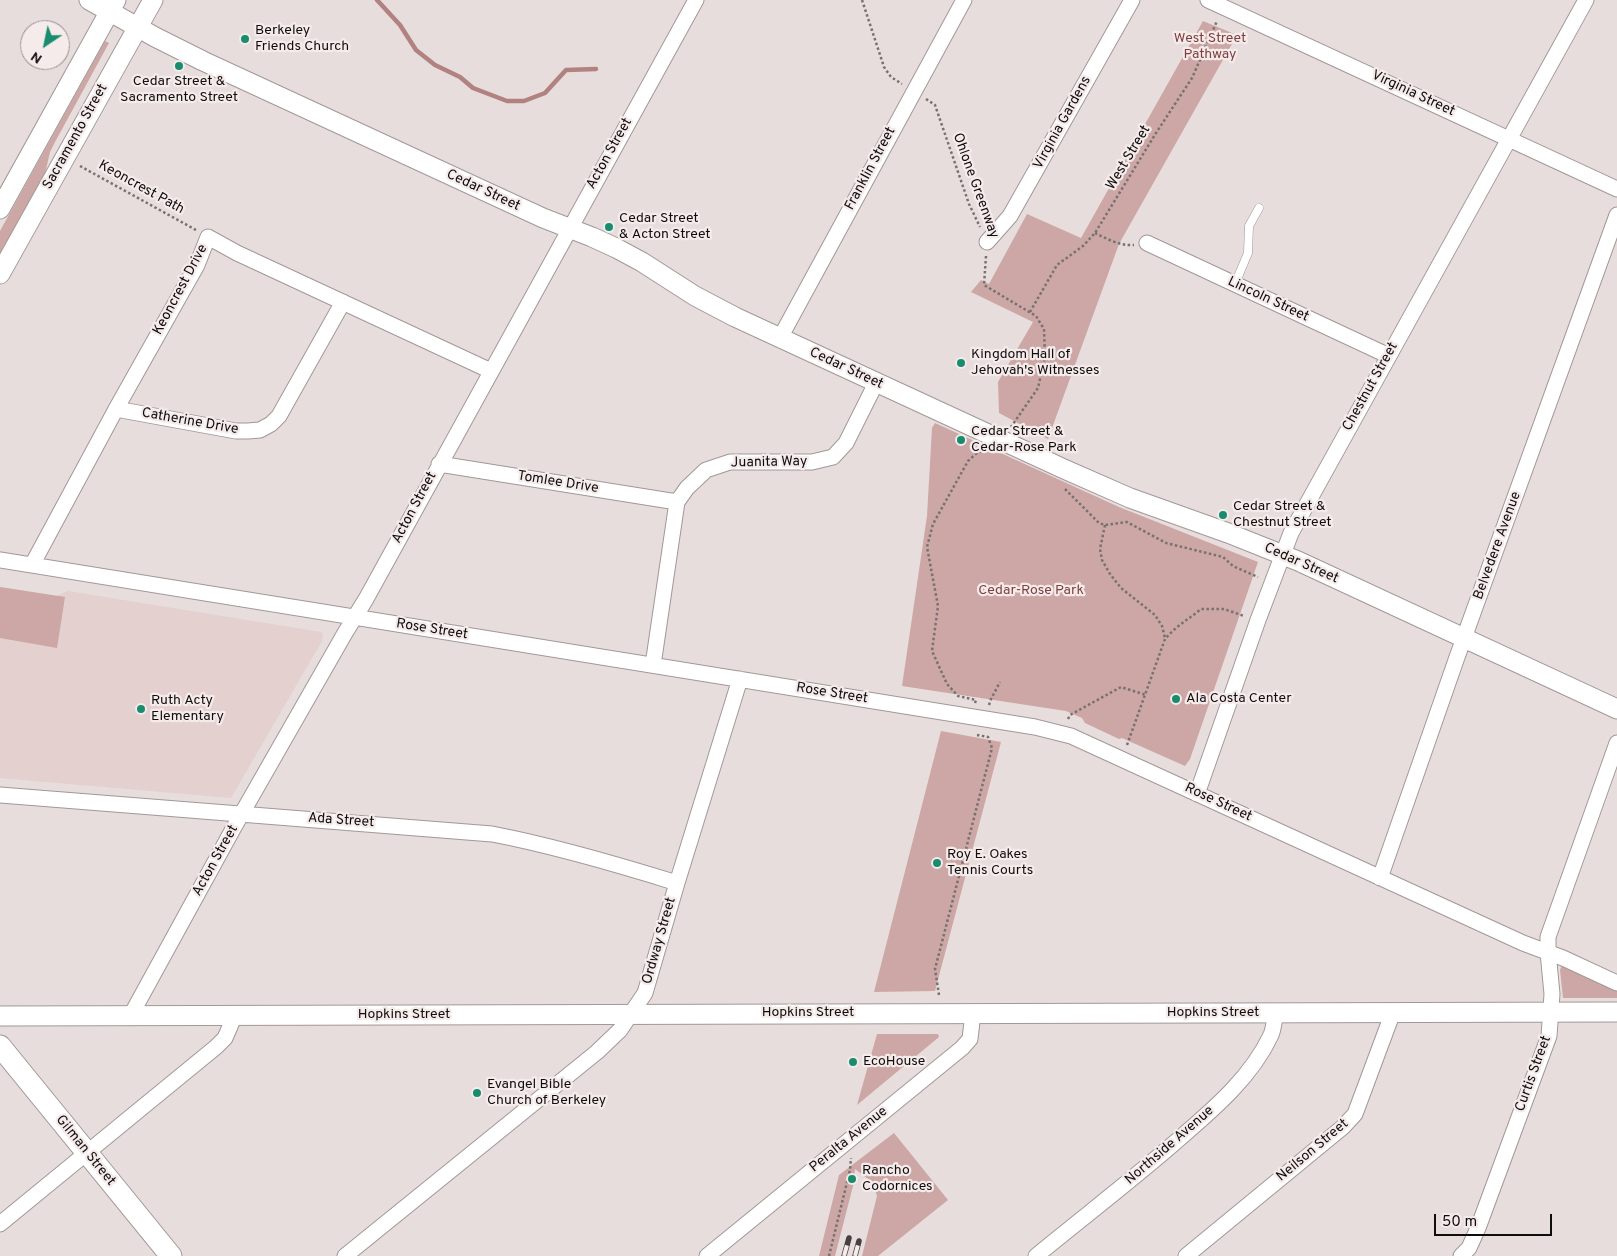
<!DOCTYPE html>
<html>
<head>
<meta charset="utf-8">
<style>
  body { margin:0 }
  #map { position:relative; width:1617px; height:1256px; overflow:hidden; background:#e7dddd; font-family:Overpass,sans-serif }
  canvas { display:block }
  .north { position:absolute; left:20px; top:20px; width:50px; height:50px; box-sizing:border-box; background:#f4ebea; border:1px solid #999292; border-radius:50%; rotate:214deg; font-size:14px; font-weight:700; line-height:20px; text-align:center; color:#100d0d }
  .north::after { content:''; display:block; margin:auto; width:18px; height:22px; background:#178c6e; clip-path:polygon(50% 0,100% 100%,50% 72%,0 100%) }
  .scale { position:absolute; left:1434px; top:1214px; width:118px; height:22px; box-sizing:border-box; border:2px solid #100d0d; border-top:0; padding-left:6px; font-size:15px; line-height:18px; white-space:nowrap; color:#100d0d; -webkit-text-stroke:4px #f4ebea; paint-order:stroke }
</style>
</head>
<body>
<div id="map">
<canvas width="1617" height="1256"></canvas>
<div class="north">N</div>
<div class="scale">50 m</div>
</div>
<script>
const ctx = document.querySelector('canvas').getContext('2d');
ctx.lineJoin = 'round';
function fill(path, color) {
  ctx.fillStyle = color;
  ctx.fill(path, 'evenodd');
}
function trace(path, color, width, dash) {
  ctx.strokeStyle = color;
  ctx.lineWidth = width;
  ctx.lineCap = dash ? 'butt' : 'round';
  ctx.setLineDash(dash || []);
  ctx.stroke(path);
}
function write(font, color, halo, rows, align = 'center') {
  ctx.font = font + ' Overpass,sans-serif';
  ctx.lineWidth = 4.5;
  ctx.setLineDash([]);
  ctx.textBaseline = 'middle';
  ctx.strokeStyle = halo;
  ctx.fillStyle = color;
  for (const [text, x, y, turn = 0] of rows) {
    ctx.save();
    ctx.translate(x, y);
    ctx.rotate((+turn || 0) * Math.PI / 180);
    ctx.textAlign = isNaN(turn) ? turn : align;
    if (halo) ctx.strokeText(text, 0, 0);
    ctx.fillText(text, 0, 0);
    ctx.restore();
  }
}
const built = new Path2D(`
  M0,587L56,596L68,591L321,632L323,635L322,641L231,798L0,778Z`);
const green = new Path2D(`
  M1203,21L1237,35L1119,244L1048,439L999,413L998,382L1033,322L971,292L981,280L989,284L1027,214L1081,238Z
  M105,41L109,43L55,142L50,152L45,174L0,259V231Z
  M935,423L1119,507L1258,562L1190,759L1185,766L1122,738L1119,739L1085,723L1082,718L1066,711L902,686L927,516L932,428Z
  M0,587L65,597L57,648L0,638Z
  M941,731L1001,742L935,991L874,992Z
  M1564,966L1617,990V998H1563L1560,970L1561,967Z
  M877,1034H938L939,1037L857,1105Z
  M894,1133L948,1200L878,1256H862L877,1196L872,1182L855,1169L853,1186L835,1256H819L839,1175Z`);
const stream = new Path2D(`
  M377,0L400,25L416,50L435,65L460,77L473,88L507,101H524L545,93L566,70L596,69`);
const path = new Path2D(`
  M862,0L884,67L891,77L902,84
  M926,99L935,105L969,204L980,227
  M80,166L196,230
  M1095,233C1107,239 1120,246 1134,245
  M986,256L984,285L1036,316L1044,329L1045,357L1038,388L1011,427
  M1030,312L1057,265L1083,246L1095,233L1156,133L1192,78L1217,21
  M1065,489L1099,523L1105,525L1127,522L1166,543L1223,557L1233,566L1258,577
  M1105,525L1100,549L1102,560L1110,574L1121,588L1155,615L1162,626L1165,638
  M975,703L976,700L958,696L947,684L932,651L938,606L927,547L933,524L968,461L978,452L985,451
  M989,705L991,699L1000,682
  M1068,719L1070,715L1121,687L1146,695
  M1127,745L1165,639C1176,626 1189,619 1201,609H1224L1244,616
  M939,995L935,969L992,748L988,737L977,735
  M829,1256L850,1170L851,1158`);
const service = new Path2D(`
  M1235,284L1248,253L1249,226L1259,208`);
const minor = new Path2D(`
  M1208,0L1617,189
  M987,242L1010,216L1132,0
  M1147,243L1389,356
  M780,338L964,0
  M116,409L236,431H248L260,430L271,424L279,416L343,302
  M439,464L677,502
  M0,560L1035,727L1071,736L1523,943L1563,958L1617,983
  M32,565L116,409L197,265L208,237L237,253L491,371
  M653,665L677,502L687,488L706,470L730,462H812L833,457L846,443L876,383
  M1197,794L1258,620L1291,533L1586,0
  M0,795L492,834C555,846 616,864 677,883
  M1380,878L1456,660L1617,215
  M131,1015L233,829L345,633L366,599L696,0
  M0,1224L216,1047L225,1038L235,1015
  M345,1256L597,1052L620,1030L645,993L677,883L740,679
  M707,1256L962,1048L970,1039L973,1013
  M1036,1256C1081,1219 1128,1183 1172,1145C1209,1113 1250,1080 1271,1035C1274,1028 1274,1020 1276,1012
  M1186,1256L1343,1127L1355,1114L1393,1012
  M1461,1256L1469,1248L1478,1228L1549,1036L1552,994L1548,952V937L1617,743`);
const tertiary = new Path2D(`
  M89,0L155,37L203,61L543,218L592,237L616,248L642,262L695,296L735,317L1064,469L1130,498L1228,533L1298,561L1617,709
  M0,209L116,0
  M0,274L153,0
  M0,1016L1617,1012`);
const secondary = new Path2D(`
  M0,1046L171,1256`);
const rail = new Path2D(`
  M844,1256L849,1238
  M855,1256L859,1241`);
const markers = [
  [245,39,5,"#178c6e"],
  [179,66,5,"#178c6e"],
  [609,227,5,"#178c6e"],
  [961,363,5,"#178c6e"],
  [961,440,5,"#178c6e"],
  [1223,515,5,"#178c6e"],
  [1176,699,5,"#178c6e"],
  [141,709,5,"#178c6e"],
  [937,863,5,"#178c6e"],
  [853,1062,5,"#178c6e"],
  [477,1093,5,"#178c6e"],
  [852,1179,5,"#178c6e"]
];
const poiNames = [
  ["Berkeley",255,31],
  ["Friends Church",255,47],
  ["Cedar Street &",179,82,"center"],
  ["Sacramento Street",179,98,"center"],
  ["Cedar Street",619,219],
  ["& Acton Street",619,235],
  ["Kingdom Hall of",971,355],
  ["Jehovah's Witnesses",971,371],
  ["Cedar Street &",971,432],
  ["Cedar-Rose Park",971,448],
  ["Cedar Street &",1233,507],
  ["Chestnut Street",1233,523],
  ["Ala Costa Center",1186,699],
  ["Ruth Acty",151,701],
  ["Elementary",151,717],
  ["Roy E. Oakes",947,855],
  ["Tennis Courts",947,871],
  ["EcoHouse",863,1062],
  ["Evangel Bible",487,1085],
  ["Church of Berkeley",487,1101],
  ["Rancho",862,1171],
  ["Codornices",862,1187]
];
const parkNames = [
  ["West Street",1210,39],
  ["Pathway",1210,55],
  ["Cedar-Rose Park",1031,591]
];
const streetNames = [
  ["Virginia Street",1413,94,25],
  ["Virginia Gardens",1063,123,-61],
  ["Sacramento Street",76,137,-61],
  ["Acton Street",610,154,-61],
  ["West Street",1129,158,-59],
  ["Franklin Street",871,169,-62],
  ["Ohlone Greenway",975,186,70],
  ["Keoncrest Path",141,188,29],
  ["Cedar Street",483,191,25],
  ["Keoncrest Drive",181,290,-62],
  ["Lincoln Street",1268,300,25],
  ["Cedar Street",846,369,25],
  ["Chestnut Street",1371,387,-61],
  ["Catherine Drive",190,422,10],
  ["Juanita Way",769,463,-1],
  ["Tomlee Drive",558,483,9],
  ["Acton Street",415,508,-62],
  ["Belvedere Avenue",1498,546,-70],
  ["Cedar Street",1301,564,24],
  ["Rose Street",432,630,9],
  ["Rose Street",832,694,9],
  ["Rose Street",1218,803,25],
  ["Ada Street",341,821,4],
  ["Acton Street",216,861,-61],
  ["Ordway Street",660,941,-74],
  ["Hopkins Street",808,1013],
  ["Hopkins Street",1213,1013],
  ["Hopkins Street",404,1015],
  ["Curtis Street",1534,1074,-70],
  ["Peralta Avenue",849,1140,-39],
  ["Northside Avenue",1170,1146,-41],
  ["Gilman Street",85,1151,51],
  ["Neilson Street",1313,1151,-40]
];
fill(built, '#e3d0cf');
fill(green, '#cca7a5');
trace(stream, '#b18280', 4.5);
trace(service, '#a19897', 9);
trace(minor, '#a19897', 17);
trace(tertiary, '#a19897', 21);
trace(secondary, '#a19897', 23);
trace(path, '#787171', 2.5, [2.5, 2.5]);
trace(service, '#fff', 8);
trace(minor, '#fff', 15);
trace(tertiary, '#fff', 19);
trace(secondary, '#fff', 21);
trace(rail, '#464141', 5.5);
trace(rail, '#f4ebea', 4, [11]);
for (const [x, y, r, color] of markers) {
  const dot = new Path2D();
  dot.arc(x, y, r, 0, 2 * Math.PI);
  ctx.fillStyle = color;
  ctx.fill(dot);
  trace(dot, '#f4ebea', 2);
}
write('14px', '#100d0d', '#f4ebea', poiNames, 'left');
write('14px', '#7f3f3f', '#f4ebea', parkNames);
write('14px', '#100d0d', '#f4ebea', streetNames);
</script>
</body>
</html>
